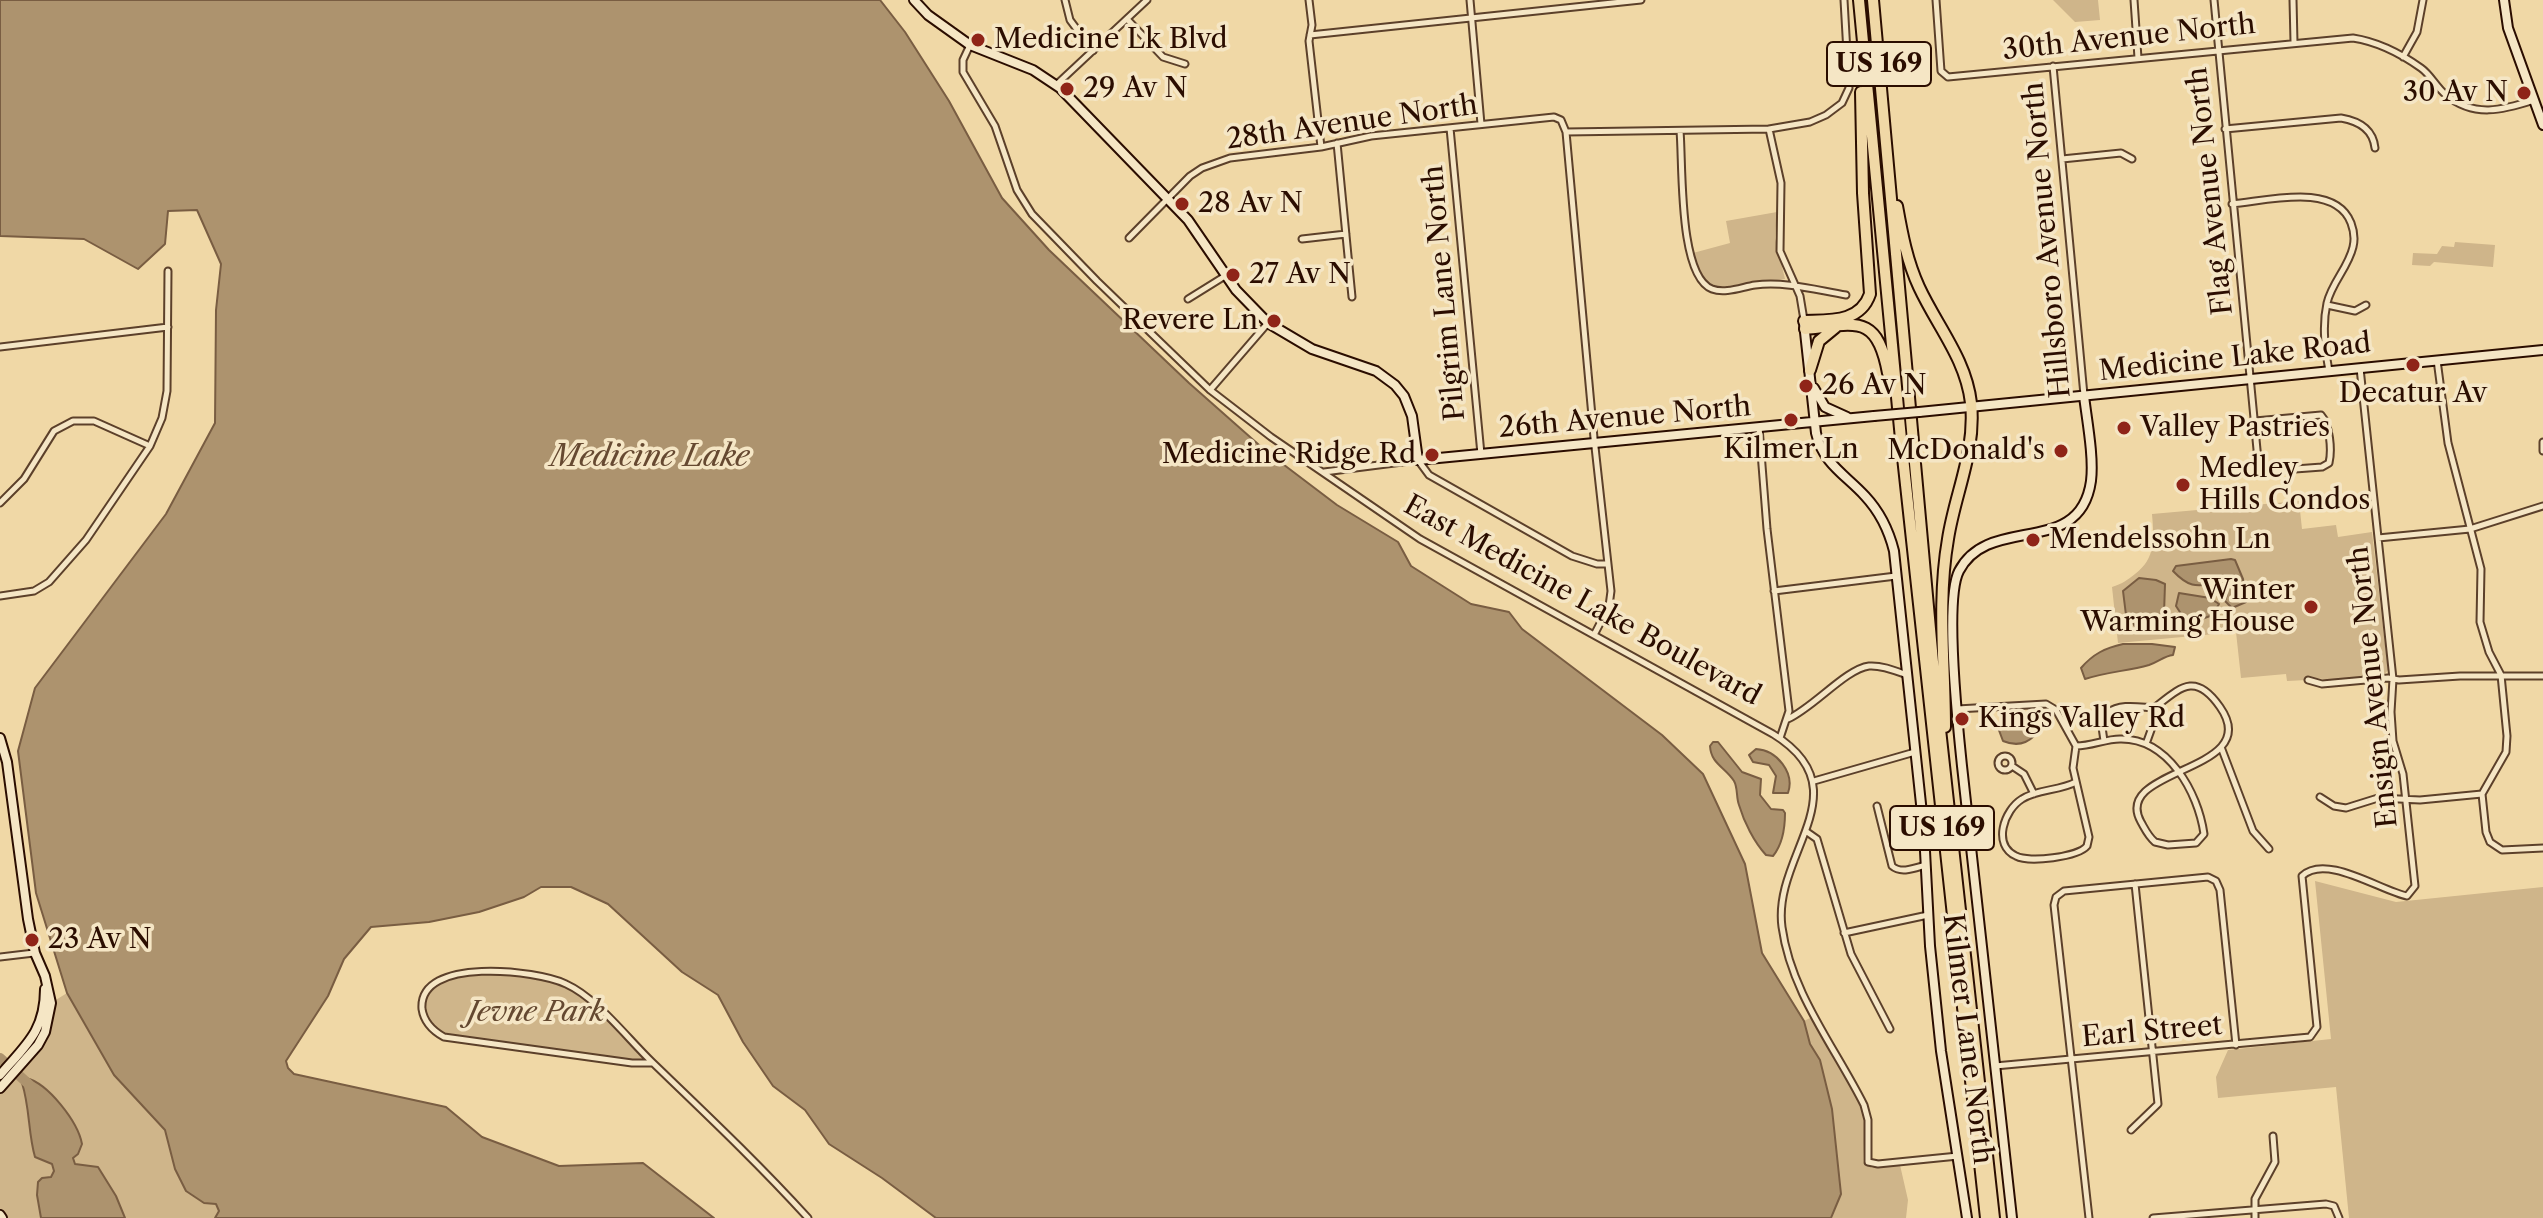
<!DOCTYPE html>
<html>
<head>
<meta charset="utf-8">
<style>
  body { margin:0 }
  canvas { display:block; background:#f0d8a6 }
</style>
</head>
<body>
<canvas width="2543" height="1218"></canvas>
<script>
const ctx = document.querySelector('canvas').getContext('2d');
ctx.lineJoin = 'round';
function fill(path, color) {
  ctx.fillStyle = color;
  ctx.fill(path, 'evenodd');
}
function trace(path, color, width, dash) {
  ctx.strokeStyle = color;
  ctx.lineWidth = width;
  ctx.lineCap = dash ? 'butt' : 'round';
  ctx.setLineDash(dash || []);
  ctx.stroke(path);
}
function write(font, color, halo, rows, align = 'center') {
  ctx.font = font + ' "Libre Caslon Text",serif';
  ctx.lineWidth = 7;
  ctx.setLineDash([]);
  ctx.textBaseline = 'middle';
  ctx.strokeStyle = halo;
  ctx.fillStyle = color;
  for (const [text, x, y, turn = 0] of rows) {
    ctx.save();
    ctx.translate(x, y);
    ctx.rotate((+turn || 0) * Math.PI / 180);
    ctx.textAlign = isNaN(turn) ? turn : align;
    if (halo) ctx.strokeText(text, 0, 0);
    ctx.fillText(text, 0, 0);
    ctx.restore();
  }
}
const green = new Path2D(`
  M2053,0H2098L2100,20L2075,22Z
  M1777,212L1775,238L1785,279L1721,287C1703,284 1698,269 1693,253L1730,243L1726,221Z
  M2455,242L2495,245L2493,267L2434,262L2430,266L2412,265L2413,253L2437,254L2442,246L2454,247Z
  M2299,501L2302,529L2336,525L2338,537L2372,532L2388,670L2384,675L2330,680L2308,677L2307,680L2287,681L2286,674L2241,678L2236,632L2118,643L2112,587C2122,584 2127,580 2135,574C2156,558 2154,539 2152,514Z
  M2315,881L2396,902L2543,887V1218H2349L2336,1087L2218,1098L2216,1077L2228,1050L2331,1039Z
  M455,973L544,977L577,989L653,1063L642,1064L444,1037L425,1019C423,990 429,984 455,973Z
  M67,993L114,1075L165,1130L175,1169L216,1204L219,1211L215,1218H2L0,1215V1088L38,1045L51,1003Z
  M1812,1017L1860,1105L1865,1123L1863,1162L1872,1168L1900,1165L1908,1200L1906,1218H1832L1841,1194L1832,1109L1820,1060L1810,1044L1804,1021Z`);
const water = new Path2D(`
  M0,0H880L905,32L949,101L1002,198L1049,250L1189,383L1267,452L1337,505L1398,542L1411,566L1471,604L1509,612L1522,629L1662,735L1703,774L1745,864L1762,953L1804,1021L1810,1044L1820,1060L1832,1109L1841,1194L1831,1218H936L882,1178L829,1144L805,1110L773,1086L743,1042L718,995L682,972L608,904L571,887H541L524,897L479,912L429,922L371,927L344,959L328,996L286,1061L288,1068L294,1074L446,1107L482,1137L559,1166L643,1163L714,1218H215L219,1211L216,1204L204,1203L186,1191L175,1169L165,1130L114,1075L67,993L36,893L18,751L35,688L166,514L215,423L216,310L221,264L197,210L168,211L165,244L138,269L84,239L0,236Z
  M2231,559L2235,560L2243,579L2246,602L2232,608L2225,601L2227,594L2223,583C2199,585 2192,591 2173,571L2176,566Z
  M2139,578L2156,580L2165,584L2164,614L2161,621L2135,626L2126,615L2123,591Z
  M2179,593L2210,598L2219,604L2213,615L2196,621L2185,620L2176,606Z
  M2123,644H2152L2175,647L2173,655C2164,656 2158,662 2149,665C2128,671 2106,672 2085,679L2081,668C2093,654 2105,648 2123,644Z
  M2005,722L2029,723L2034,728V736C2025,745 2015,746 2003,741L1997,725Z
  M1713,742H1718L1742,772L1761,779L1760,795L1771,809L1783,810L1785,813C1785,828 1782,845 1773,856L1766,855C1754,842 1744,822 1739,805C1736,797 1738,788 1734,781C1725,767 1711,764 1710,746Z
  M1756,749C1777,750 1795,773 1788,793H1773L1776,776L1769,765L1753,762L1749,755Z
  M26,1078C48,1083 78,1122 82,1144L78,1154L73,1158L75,1164L98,1167L116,1196L125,1218H41L37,1195L38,1182L42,1178L51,1177L54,1171L52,1164L35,1157C28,1133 30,1108 22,1083Z`);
const river = new Path2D(`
  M0,1058L34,1089`);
const street = new Path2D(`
  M1065,0L1070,20L1093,51
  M1309,0L1312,25L1309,41L1321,147
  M1470,0L1481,124
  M1936,0L1941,71L1948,77L2353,38C2379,42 2400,53 2421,68C2431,75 2436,87 2446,95C2474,118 2503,110 2534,100
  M2134,0L2138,58
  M2214,0L2258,460L2268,471L2322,467L2329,463C2332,450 2330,425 2321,415L2255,421
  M2293,0L2294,42
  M1127,19L1163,57L1185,64
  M1310,35L1641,0
  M970,45L963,60V72L995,126L1017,190L1032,214L1097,281L1210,390L1271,437L1420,539L1773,734C1864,790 1772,854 1782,927C1791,993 1835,1047 1864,1105L1868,1120V1162L1878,1164L1958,1156
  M2403,57L2417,32L2423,0
  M2053,66L2084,395
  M1056,85L1147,0
  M1450,128L1481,454
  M1769,129L1781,183L1780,251L1800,296L1804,320
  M2225,129L2341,118C2359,121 2373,129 2375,148
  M1680,131C1683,163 1678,276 1712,289C1725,294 1742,287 1755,285C1785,281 1816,290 1846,295
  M1566,132L1769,129L1810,122L1826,115L1842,103L1849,88L1844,0
  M1337,143L1352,297
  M2062,159L2121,153L2132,159
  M2232,204C2267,201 2335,182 2351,223C2354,231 2355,239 2353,247C2348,268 2332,282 2327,303C2322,326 2325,349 2329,371
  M1129,238L1190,176L1202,168L1230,158L1321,147L1371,136L1554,117L1561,120L1566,132L1594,438L1611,591L1609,606L1594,635
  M1302,239L1346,234
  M1188,299L1225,276
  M2327,305L2355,311L2366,305
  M0,347L168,327
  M2437,360L2448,443L2481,569L2480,622L2489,652L2501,675L2507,736L2506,752L2482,794L2486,832L2490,842L2502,850L2543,848
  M1210,390L1267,324
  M1759,427L1767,529L1789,711L1780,738
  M2543,442V451
  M1324,472L1418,460L1429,475L1572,556L1597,564H1608
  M0,503L24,479L54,431L73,421H94L150,446
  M2378,538L2470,529L2543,506
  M1774,591L1896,576
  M0,596L34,591L49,582L86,540L150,446L162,418L167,391L168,271
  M2308,680L2322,684L2388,678L2399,680L2460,676H2543
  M1957,709L2046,704L2056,710L2076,746C2092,746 2105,739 2120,739C2168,738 2198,792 2204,834L2196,843L2168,845L2155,842C2148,836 2145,829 2141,822C2110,767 2266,773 2220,707C2195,671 2180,688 2154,708
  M1788,719C1814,707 1846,669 1869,666C1882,665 1896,671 1907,675
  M2104,741L2102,727L2107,713C2121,703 2138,707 2154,708L2155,719L2146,744
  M2221,747L2253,831L2269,849
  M1998 763a7 7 0 1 1 14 0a7 7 0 1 1-14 0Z
  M2012,766L2024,774L2034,794
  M1814,781L1915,752
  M2076,782C2059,791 2037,789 2022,799C2004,810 1992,845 2016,856C2029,863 2078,857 2087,846L2089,837L2073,768L2076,746
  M2320,797L2334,806L2346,808L2378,798L2420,800L2482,794
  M1877,806L1892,866C1901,874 1915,868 1926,865
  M1807,832L1817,839L1851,954L1890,1029
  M1844,933L1928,915
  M0,957L34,953
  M653,1063H632L444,1037C433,1031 424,1022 422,1009C418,956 537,970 566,984C597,998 627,1038 652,1062C705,1113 758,1163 808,1218
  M1995,1066L2310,1037L2317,1027L2302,876C2326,853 2381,891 2407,896L2415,886L2403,774L2393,741L2391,712L2393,679L2360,368
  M2131,1130L2158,1104L2135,884
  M2089,1218L2054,905L2056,897L2064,891L2208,877L2216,881L2220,890L2236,1045
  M2153,1218L2326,1204L2334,1206L2339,1218
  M2255,1218V1199L2275,1162L2273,1136`);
const secondary = new Path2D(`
  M914,0L928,15L970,45L1033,70L1060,88L1188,220L1236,290L1268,323L1312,349L1376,371L1395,385L1404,396L1412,416L1418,460L1874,416
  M2504,0L2508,28L2543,125
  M1804,323L1816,433C1823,464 1846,475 1865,496C1880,512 1889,531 1894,551L1924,832L1930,946L1941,1051L1967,1218
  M1814,388L1825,407L1847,417
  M1919,412L2543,350
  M0,738L7,762L28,919L35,953L45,976L51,1003L45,1032L38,1045L0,1088
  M0,1075C26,1045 45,1031 45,989
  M0,1215L2,1218
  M2012,1218L1962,766C1958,727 1944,600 1959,571C1989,513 2080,559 2091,481C2094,457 2087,421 2084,396`);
const highway = new Path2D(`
  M1859,0L1901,439L1986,1218
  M1873,0L1935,684L1994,1218
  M1897,206C1902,234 1907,261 1919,287C1937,326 1966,359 1971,403C1976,452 1955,493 1948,539C1937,602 1945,664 1945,727
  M1804,321C1830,320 1860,323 1870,294L1863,193L1861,92
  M1805,329C1856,324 1877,313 1888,373
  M1810,370L1819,341L1836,327`);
const secondaryBridge = new Path2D(`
  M1874,416L1919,412`);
const markers = [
  [978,40,8,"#8f2418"],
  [1067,89,8,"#8f2418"],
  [2524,93,8,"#8f2418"],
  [1182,204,8,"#8f2418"],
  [1233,275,8,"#8f2418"],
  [1274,321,8,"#8f2418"],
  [2413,365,8,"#8f2418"],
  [1806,386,8,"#8f2418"],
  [1791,420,8,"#8f2418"],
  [2124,428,8,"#8f2418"],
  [2061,451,8,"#8f2418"],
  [1432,455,8,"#8f2418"],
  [2183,485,8,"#8f2418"],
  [2033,540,8,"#8f2418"],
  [2311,607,8,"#8f2418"],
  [1962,719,8,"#8f2418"],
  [32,940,8,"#8f2418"]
];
const shields = [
  [1879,64,104],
  [1942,828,104]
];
const shieldNames = [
  ["US 169",1879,64],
  ["US 169",1942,828]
];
const streetNames = [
  ["30th Avenue North",2129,38,-6],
  ["28th Avenue North",1352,123,-8],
  ["Flag Avenue North",2211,191,-96],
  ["Hillsboro Avenue North",2048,240,-95],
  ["Pilgrim Lane North",1445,293,-95],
  ["Medicine Lake Road",2235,358,-6],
  ["26th Avenue North",1625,418,-5],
  ["East Medicine Lake Boulevard",1582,601,29],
  ["Ensign Avenue North",2374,687,-96],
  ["Earl Street",2152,1032,-5],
  ["Kilmer Lane North",1967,1039,83]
];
const poiNames = [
  ["Medicine Lk Blvd",994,40],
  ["29 Av N",1083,89],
  ["30 Av N",2508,93,"right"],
  ["28 Av N",1198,204],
  ["27 Av N",1249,275],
  ["Revere Ln",1258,321,"right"],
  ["26 Av N",1822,386],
  ["Decatur Av",2413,394,"center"],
  ["Valley Pastries",2140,428],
  ["Kilmer Ln",1791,450,"center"],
  ["McDonald's",2045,451,"right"],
  ["Medicine Ridge Rd",1416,455,"right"],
  ["Medley",2199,469],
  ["Hills Condos",2199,501],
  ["Mendelssohn Ln",2049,540],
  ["Winter",2295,591,"right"],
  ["Warming House",2295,623,"right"],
  ["Kings Valley Rd",1978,719],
  ["23 Av N",48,940]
];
const parkNames = [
  ["Jevne Park",536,1013]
];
const waterNames = [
  ["Medicine Lake",650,457]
];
fill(green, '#cfb58a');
fill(water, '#ad936e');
trace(water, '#795d42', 2);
trace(river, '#ad936e', 10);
trace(street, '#5c402a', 9);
trace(secondary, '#2b0d00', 12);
trace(highway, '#2b0d00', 14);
trace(street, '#f5e6c5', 5);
trace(secondary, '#f5e6c5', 8);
trace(highway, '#f0d8a6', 10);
trace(secondaryBridge, '#2b0d00', 12, []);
trace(secondaryBridge, '#f5e6c5', 8);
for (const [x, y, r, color] of markers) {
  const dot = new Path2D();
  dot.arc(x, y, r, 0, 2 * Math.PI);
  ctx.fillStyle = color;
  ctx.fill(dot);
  trace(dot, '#f5e6c5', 3);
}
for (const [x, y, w] of shields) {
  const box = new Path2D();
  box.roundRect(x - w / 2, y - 22, w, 44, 6);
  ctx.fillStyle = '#f5e6c5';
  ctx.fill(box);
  trace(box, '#2b0d00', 2);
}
write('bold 26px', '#2b0d00', null, shieldNames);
write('28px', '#2b0d00', '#f5e6c5', streetNames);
write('28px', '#2b0d00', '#f5e6c5', poiNames, 'left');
write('italic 28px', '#644830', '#f5e6c5', parkNames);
write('italic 30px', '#664931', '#f5e6c5', waterNames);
</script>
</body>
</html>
